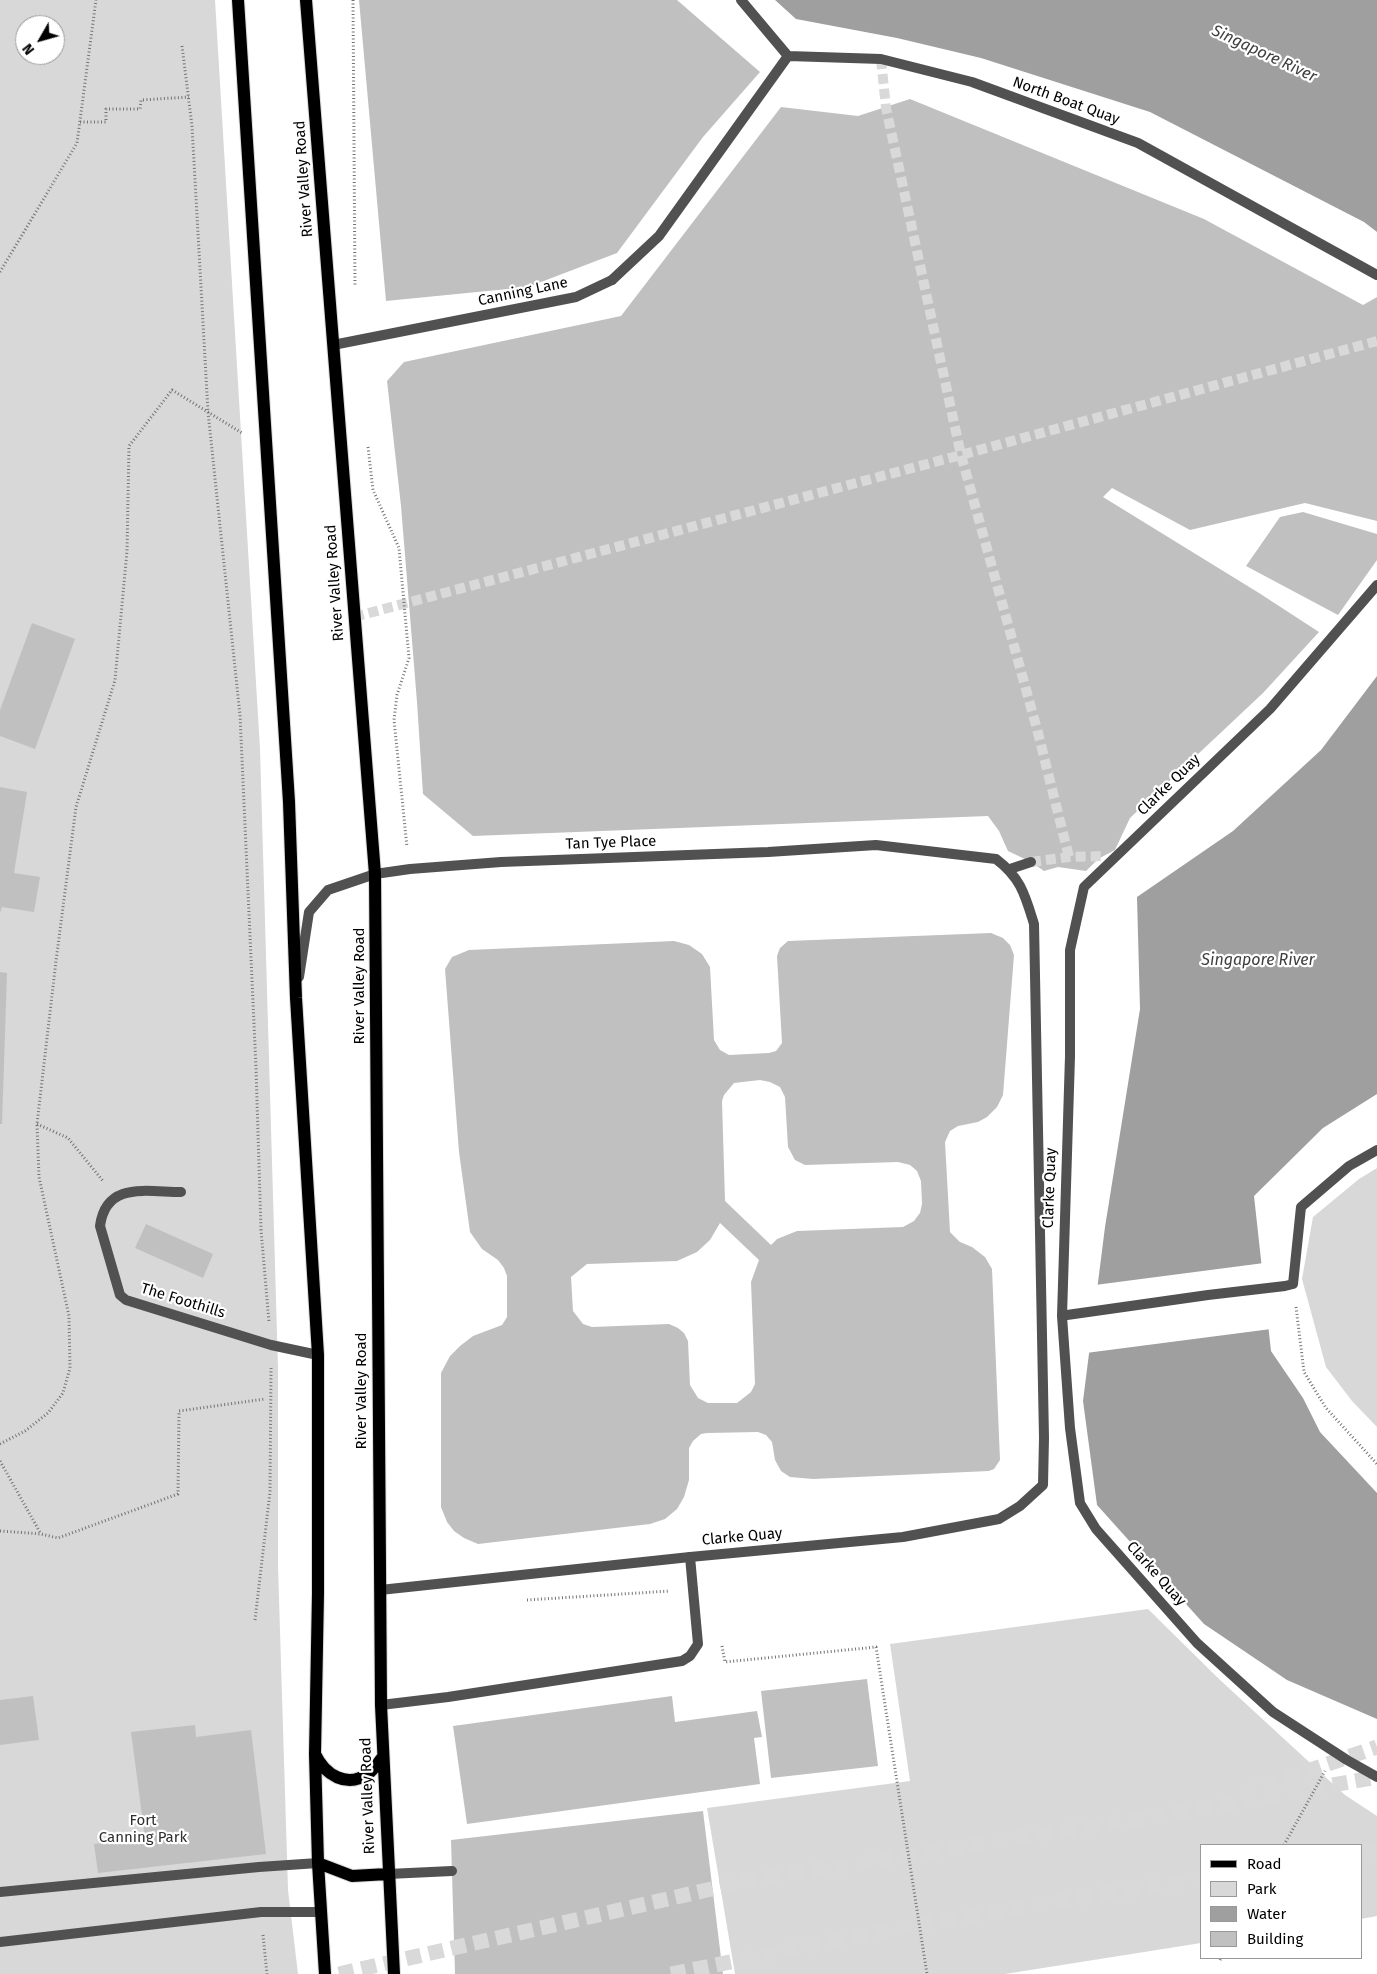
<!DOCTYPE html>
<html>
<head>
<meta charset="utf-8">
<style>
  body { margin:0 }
  #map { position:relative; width:1377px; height:1974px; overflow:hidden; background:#fff; font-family:"Fira Sans",sans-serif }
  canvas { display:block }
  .legend { position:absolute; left:1200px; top:1844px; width:162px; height:115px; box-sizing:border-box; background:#fff; border:1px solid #999; margin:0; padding:6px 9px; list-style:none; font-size:15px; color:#000 }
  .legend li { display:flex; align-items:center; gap:10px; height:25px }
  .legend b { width:25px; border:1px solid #999 }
  .north { position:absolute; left:15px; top:15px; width:50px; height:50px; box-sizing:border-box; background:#fff; border:1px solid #999; border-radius:50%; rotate:232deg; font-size:14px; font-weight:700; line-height:20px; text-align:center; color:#000 }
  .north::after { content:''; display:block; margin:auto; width:18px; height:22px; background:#000; clip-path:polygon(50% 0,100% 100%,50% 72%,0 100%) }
</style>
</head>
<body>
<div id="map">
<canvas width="1377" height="1974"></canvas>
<ul class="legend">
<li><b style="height:6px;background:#000"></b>Road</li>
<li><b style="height:14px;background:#d8d8d8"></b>Park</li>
<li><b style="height:14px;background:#9f9f9f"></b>Water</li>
<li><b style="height:14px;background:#c0c0c0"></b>Building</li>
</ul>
<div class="north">N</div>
</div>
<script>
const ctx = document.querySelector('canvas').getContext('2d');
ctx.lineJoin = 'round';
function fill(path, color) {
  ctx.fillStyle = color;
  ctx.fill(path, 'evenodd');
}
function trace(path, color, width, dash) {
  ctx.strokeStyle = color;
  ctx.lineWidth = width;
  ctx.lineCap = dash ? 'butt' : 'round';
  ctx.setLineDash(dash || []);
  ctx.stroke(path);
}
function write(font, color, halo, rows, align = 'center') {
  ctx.font = font + ' "Fira Sans",sans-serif';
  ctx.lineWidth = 4.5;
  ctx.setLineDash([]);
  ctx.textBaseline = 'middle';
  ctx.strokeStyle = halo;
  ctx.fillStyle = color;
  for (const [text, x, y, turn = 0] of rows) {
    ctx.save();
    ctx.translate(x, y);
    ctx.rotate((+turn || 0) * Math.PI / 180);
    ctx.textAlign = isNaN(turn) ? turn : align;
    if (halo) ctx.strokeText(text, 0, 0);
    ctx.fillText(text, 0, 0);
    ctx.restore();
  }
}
const green = new Path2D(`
  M0,0H215L260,749L278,1368V1566L288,1890L298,1974H0ZM25,25H55V55H25Z
  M1377,1168V1427L1352,1401L1326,1367L1302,1279L1313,1217L1359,1179Z
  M1148,1609L1219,1679L1345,1795L1377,1816V1916L1361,1919V1845H1201V1943L1005,1974H735L707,1808L910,1781L890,1644Z`);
const water = new Path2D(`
  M775,0H1377V232L1364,222L1150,112L981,58L897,38L796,19Z
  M1377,676V1094L1323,1128L1254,1196L1271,1351L1303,1398L1320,1432L1377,1493V1719L1287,1680L1204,1624L1097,1505L1083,1401L1105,1227L1140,1009L1137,897L1233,831L1321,750Z`);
const pier = new Path2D(`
  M1264,1263L1271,1329L1086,1353L1095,1285Z`);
const building = new Path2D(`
  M359,0H677L760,72L703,137L617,253L528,287L386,301Z
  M910,99L1204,219L1363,305L1377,297V521L1305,503L1190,530L1112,488L1103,497L1259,593L1319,632L1263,693L1130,818L1115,850L1098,859L1086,871L1058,867L1044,871L1031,862L1008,851L999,831L988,816L473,836L423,794L417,702L401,506L387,381L404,362L621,316L781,107L858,116Z
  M1303,512L1377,534V560L1338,615L1246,566L1280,517Z
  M32,623L75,639L35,749L0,736V710Z
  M0,787L27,792L14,873L40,877L34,912L2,907L0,913Z
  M991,933L1003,938L1010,945L1014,955L1003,1095L997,1107L987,1117L978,1122L958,1126L950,1131L945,1142L950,1232L960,1242L972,1247L985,1257L992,1269L1000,1460L994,1469L989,1471L813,1479L790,1477L781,1471L775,1460L772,1442L766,1435L758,1432L707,1433L701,1434L693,1441L689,1448V1480L684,1497L677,1509L665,1519L650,1524L478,1544L464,1538L454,1531L447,1522L441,1507V1373L450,1356L460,1346L473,1336L502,1325L507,1317V1276L504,1268L498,1260L482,1249L470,1232L459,1152L445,969L452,957L469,950L674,941L689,945L702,954L710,967L714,1040L720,1050L729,1055L769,1053L776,1051L782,1043L777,956L780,948L788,941ZM760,1080L770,1082L780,1087L785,1097L788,1147L795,1160L805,1165L898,1162L910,1165L917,1171L921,1181L922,1204L920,1213L914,1221L903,1227L797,1231L777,1239L771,1245L725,1201L722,1101L724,1095L734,1083ZM720,1223L759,1260L751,1282L755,1384L751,1392L737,1403H708L698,1398L690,1385L688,1341L684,1333L678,1328L669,1324L592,1327L583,1324L573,1311L571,1277L587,1264L677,1261L697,1252L710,1240Z
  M0,972L7,973L2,1124H0Z
  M146,1224L213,1254L203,1278L135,1248Z
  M867,1679L878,1766L771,1778L761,1691Z
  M33,1696L39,1740L0,1745V1700Z
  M672,1696L675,1722L757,1711L762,1737L754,1738L760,1784L467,1824L453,1726Z
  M195,1725L196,1737L251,1730L266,1854L98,1873L94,1844L145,1838L131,1732Z
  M703,1811L723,1974H455L451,1840Z`);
const streetTunnel = new Path2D(`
  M881,59L886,108L961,455L1037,729L1069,857
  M354,617L961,455L1377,341
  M1031,862L1069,857L1104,856`);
const highwayTunnel = new Path2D(`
  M1241,1794L1377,1747
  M1361,1852L1377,1849
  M339,1974L751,1880L1194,1810L1377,1777
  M671,1974L909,1926L1201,1878`);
const path = new Path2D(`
  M353,0L355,287
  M182,46L192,126L208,412L240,715L256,1068L261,1230L269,1322
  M80,122H106V109H140L141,100L189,97
  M0,272L77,143L96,0
  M368,447L373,490L399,548L409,658L397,695L394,720L407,847
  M37,1124L68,1138L103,1181
  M1296,1307L1304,1372L1326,1408L1377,1464
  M0,1444L25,1431L48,1413L63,1393L70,1368L69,1316L39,1177L37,1124L56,961L76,807L115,680L127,551L129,446L172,390L242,433
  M0,1461L41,1534
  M0,1531L41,1534L58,1538L178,1494L179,1411L265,1399
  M527,1600L670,1591
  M255,1620L270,1492L271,1368
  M722,1646L725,1662L876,1647L927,1974
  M1284,1845L1325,1771
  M263,1935L267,1974
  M1220,1960L1221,1958`);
const lane = new Path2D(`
  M333,345L576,297L612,280
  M181,1192C147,1192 106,1181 100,1226L120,1295L126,1300L271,1345L318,1355
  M381,1705L448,1697L682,1661L690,1656L698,1644L690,1557
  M388,1874L452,1871
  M0,1892L259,1867L318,1863
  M0,1942L261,1912H321`);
const street = new Path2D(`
  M741,0L788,56L881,59L972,82L1138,143L1377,275
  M612,280L659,236L788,56
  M1377,585L1270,709L1084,887L1070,950V1056L1062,1316L1070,1428L1080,1503L1096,1529L1197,1643L1273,1712L1347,1760L1377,1777
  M1010,869L1031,862
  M299,977L309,912L328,890L375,874L410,869L501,862L768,852L876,845L996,859C1021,878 1025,895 1034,924L1044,1438L1043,1485L1020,1506L999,1519L903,1537L690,1557L380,1590
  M1067,1315L1208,1295L1285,1286L1293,1284L1301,1207L1349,1166L1377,1150`);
const primary = new Path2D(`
  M238,0L289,802L296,998L318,1355V1593L315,1754L318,1863L325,1974
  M306,0L375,874L381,1705L394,1974
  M315,1754C325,1775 347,1789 369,1773C374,1769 378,1763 382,1758
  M318,1863L352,1876L388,1874`);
const streetNames = [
  ["North Boat Quay",1066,101,20],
  ["River Valley Road",304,179,-94],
  ["Canning Lane",523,292,-12],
  ["River Valley Road",335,583,-94],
  ["Clarke Quay",1169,785,-44],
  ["Tan Tye Place",611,843,-2],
  ["River Valley Road",360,986,-90],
  ["Clarke Quay",1050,1188,-88],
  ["The Foothills",183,1301,17],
  ["River Valley Road",362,1391,-90],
  ["Clarke Quay",742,1537,-5],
  ["Clarke Quay",1156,1574,48],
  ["River Valley Road",368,1796,-92]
];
const parkNames = [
  ["Fort",143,1821],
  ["Canning Park",143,1838]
];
const waterNames = [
  ["Singapore River",1264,54,25],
  ["Singapore River",1258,961]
];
fill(green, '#d8d8d8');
fill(water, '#9f9f9f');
fill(pier, '#fff');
fill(building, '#c0c0c0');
trace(streetTunnel, '#d9d9d9', 10, [10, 5]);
trace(highwayTunnel, '#d9d9d9', 15, [15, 8]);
trace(primary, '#dbdbdb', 14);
trace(path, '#737373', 3, [1, 2.5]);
trace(lane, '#515151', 10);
trace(street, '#515151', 10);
trace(primary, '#000', 12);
write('15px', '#000', '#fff', streetNames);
write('15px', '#2f2f2f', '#fff', parkNames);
write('italic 16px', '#404040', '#fff', waterNames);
</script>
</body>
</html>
